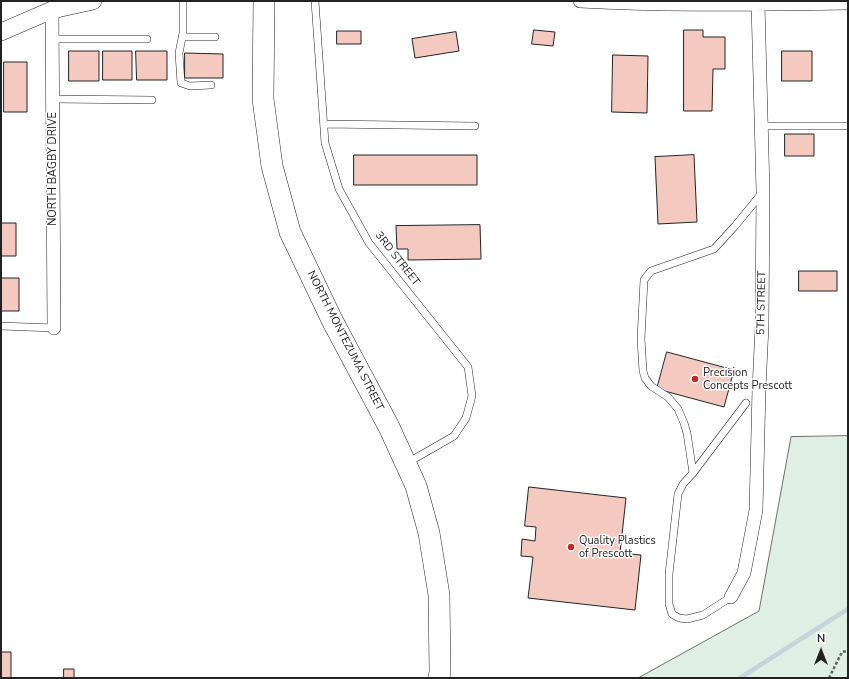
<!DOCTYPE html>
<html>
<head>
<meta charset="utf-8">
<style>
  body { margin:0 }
  #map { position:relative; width:849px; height:679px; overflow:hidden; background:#fff; font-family:"Nunito Sans",sans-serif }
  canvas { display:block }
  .frame { position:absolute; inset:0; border:2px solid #222; pointer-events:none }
  .north { position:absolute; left:801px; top:631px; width:40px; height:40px; -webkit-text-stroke:3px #fff; paint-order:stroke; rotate:0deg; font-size:11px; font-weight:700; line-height:16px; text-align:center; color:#222 }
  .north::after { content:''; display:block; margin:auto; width:14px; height:18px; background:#222; clip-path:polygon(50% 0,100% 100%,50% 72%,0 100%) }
</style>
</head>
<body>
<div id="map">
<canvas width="849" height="679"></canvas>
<div class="frame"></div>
<div class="north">N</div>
</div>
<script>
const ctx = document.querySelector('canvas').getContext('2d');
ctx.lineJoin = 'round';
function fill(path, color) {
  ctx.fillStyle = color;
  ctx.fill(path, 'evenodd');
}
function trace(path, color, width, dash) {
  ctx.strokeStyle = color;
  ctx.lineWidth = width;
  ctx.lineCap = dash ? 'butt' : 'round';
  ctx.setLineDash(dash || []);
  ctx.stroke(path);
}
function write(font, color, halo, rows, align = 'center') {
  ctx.font = font + ' "Nunito Sans",sans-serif';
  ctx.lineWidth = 3;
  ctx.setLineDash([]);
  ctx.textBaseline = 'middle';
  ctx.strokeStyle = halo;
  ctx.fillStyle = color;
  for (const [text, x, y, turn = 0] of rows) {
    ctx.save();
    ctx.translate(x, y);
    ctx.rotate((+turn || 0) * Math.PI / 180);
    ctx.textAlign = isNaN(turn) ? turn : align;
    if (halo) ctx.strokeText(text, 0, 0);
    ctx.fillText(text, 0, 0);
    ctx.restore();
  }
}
const green = new Path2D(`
  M848,436V678H638L759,611L791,437Z`);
const stream = new Path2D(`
  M740,678L848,609`);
const building = new Path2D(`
  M534,30L555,32L553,46L532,44Z
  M684,30H703V37H725V69H713L712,111H684Z
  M337,31H361V44H337Z
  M456,32L459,51L415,58L412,39Z
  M69,51H99V81H69Z
  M103,51H132V80H103Z
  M136,51H167V80H137Z
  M782,51H812V81H782Z
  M185,53L223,54V78H185Z
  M613,55L648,56L647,113L612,112Z
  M4,62H27V112H4Z
  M785,134H814V156H785Z
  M354,155H477V185H354Z
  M694,155L697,222L658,224L655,157Z
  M1,223H16V256H1Z
  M480,225L481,259L408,260V249H397L396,226Z
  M799,271H837V291H799Z
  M1,278H19V311H1Z
  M667,352L734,370L724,407L657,389Z
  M529,487L626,498L620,553L641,555L635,610L528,598L533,557L521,556L522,539L535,541L536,527L525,526Z
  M1,652H11V678H1Z
  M64,669H74V678H64Z`);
const path = new Path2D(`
  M829,678L842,652L848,651`);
const service = new Path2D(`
  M183,1V33L179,53L181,83L190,86L211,85
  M315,1L325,143L339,189L369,243L468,367L472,396L466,418L454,436L407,463
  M182,37H215
  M52,39H147
  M53,99L152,100
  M324,124L475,126
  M761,126H848
  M1,326L54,328
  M693,473L687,433L684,423L678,409L668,397L651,386L645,378L643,371L641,339L644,280L651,271L714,249L735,226L762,193
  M731,597L703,615L687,619L679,618L672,614L669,604V574L678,494L683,484L693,473L746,403`);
const minor = new Path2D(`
  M580,1C669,6 759,4 848,3
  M52,10L54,328
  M731,597L744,573L756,510L759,389L762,326L763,191L758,4`);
const tertiary = new Path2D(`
  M1,32L52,10L93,1`);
const primary = new Path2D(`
  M264,1L263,99L272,166L290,232L332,320L389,427L416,486L429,533L439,595L440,672L439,678`);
const markers = [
  [695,379,4,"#c62828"],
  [571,547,4,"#c62828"]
];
const streetNames = [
  ["NORTH BAGBY DRIVE",53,169,-90],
  ["3RD STREET",397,259,52],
  ["5TH STREET",762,303,-89],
  ["NORTH MONTEZUMA STREET",345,341,63]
];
const poiNames = [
  ["Precision",703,373],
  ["Concepts Prescott",703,386],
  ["Quality Plastics",579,541],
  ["of Prescott",579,554]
];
fill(green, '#e0efe3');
trace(green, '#6f6f6f', 1);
trace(stream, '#c7d3dd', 4.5);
fill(building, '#f3c9c0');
trace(building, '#222', 1);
trace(service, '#222', 8);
trace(minor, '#222', 14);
trace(tertiary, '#222', 18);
trace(primary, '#222', 22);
trace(path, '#646464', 2.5, [3, 2]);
trace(service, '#fff', 7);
trace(minor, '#fff', 13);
trace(tertiary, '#fff', 17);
trace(primary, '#fff', 21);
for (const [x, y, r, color] of markers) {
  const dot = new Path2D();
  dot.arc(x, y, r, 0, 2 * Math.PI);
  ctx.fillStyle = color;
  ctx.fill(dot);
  trace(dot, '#fff', 1.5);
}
write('11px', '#222', '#fff', streetNames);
write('11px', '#222', '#fff', poiNames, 'left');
</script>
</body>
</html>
